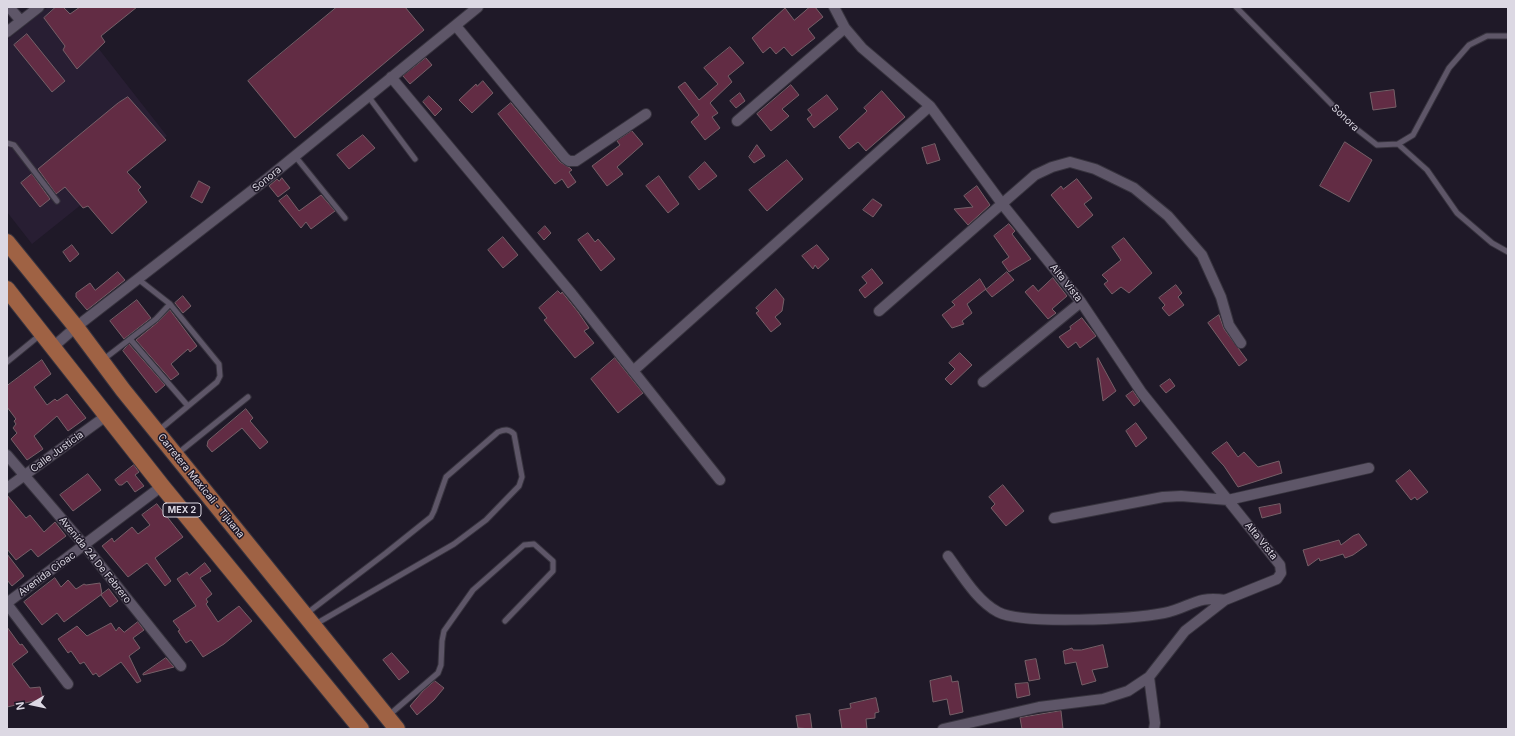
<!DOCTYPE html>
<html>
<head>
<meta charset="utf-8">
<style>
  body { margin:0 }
  #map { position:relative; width:1515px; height:736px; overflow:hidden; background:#1f1928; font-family:Inter,sans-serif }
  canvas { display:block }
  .frame { position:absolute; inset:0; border:8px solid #dcd8e3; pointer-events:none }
  .north { position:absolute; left:12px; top:684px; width:40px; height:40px; -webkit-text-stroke:3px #1f1928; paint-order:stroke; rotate:261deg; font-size:11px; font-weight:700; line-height:16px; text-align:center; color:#dcd8e3 }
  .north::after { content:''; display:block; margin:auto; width:14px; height:18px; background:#dcd8e3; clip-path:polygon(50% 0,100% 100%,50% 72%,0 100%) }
</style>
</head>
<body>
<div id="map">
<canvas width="1515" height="736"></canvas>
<div class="frame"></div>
<div class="north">N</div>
</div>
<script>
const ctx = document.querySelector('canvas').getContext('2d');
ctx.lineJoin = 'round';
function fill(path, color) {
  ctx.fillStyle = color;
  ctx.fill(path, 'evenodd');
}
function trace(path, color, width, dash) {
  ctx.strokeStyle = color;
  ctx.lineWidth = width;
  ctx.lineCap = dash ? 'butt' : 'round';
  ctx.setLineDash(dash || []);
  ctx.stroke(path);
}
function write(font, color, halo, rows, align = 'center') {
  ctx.font = font + ' Inter,sans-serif';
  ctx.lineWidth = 3;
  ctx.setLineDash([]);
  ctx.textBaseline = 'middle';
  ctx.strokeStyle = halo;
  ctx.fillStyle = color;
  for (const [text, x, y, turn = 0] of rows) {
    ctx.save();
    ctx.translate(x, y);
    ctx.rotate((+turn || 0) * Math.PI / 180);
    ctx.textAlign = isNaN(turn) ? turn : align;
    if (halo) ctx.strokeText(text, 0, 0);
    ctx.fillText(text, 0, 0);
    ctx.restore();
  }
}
const built = new Path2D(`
  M48,7H66L167,136L32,244L7,212V40Z`);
const building = new Path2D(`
  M56,7H63L70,14L80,7H137L101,36L105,42L77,69L63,50L65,46L44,18Z
  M337,7H405L424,30L295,138L248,81Z
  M810,7H815L823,17L808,29L815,38L792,56L784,47L776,54L770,47L763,53L752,38L785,8L794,20Z
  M27,34L65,81L52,92L14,45Z
  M730,47L744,63L728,76L732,82L710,103L718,113L712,117L720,128L705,140L691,122L699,115L678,87L685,82L699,100L718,84L704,68Z
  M426,58L432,65L410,84L403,76Z
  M483,81L493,93L472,113L459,100L476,84L477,86Z
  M791,85L799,95L782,109L789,116L771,131L757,114Z
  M1394,90L1396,107L1373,110L1370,93Z
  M882,91L905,117L866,151L858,142L849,149L839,137L867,111L864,108Z
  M740,93L745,101L736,108L730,101Z
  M827,95L838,109L814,128L807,119L812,115L808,110Z
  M429,96L442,109L435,116L423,102Z
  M128,97L166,140L127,172L141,187L138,190L147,202L112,234L88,206L83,208L65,187L56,194L38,169L118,103Z
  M511,103L560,162L570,168L572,170L569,172L576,182L568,188L562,179L555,184L498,114Z
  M632,131L643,144L617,167L623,174L607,186L592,166L620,145L617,141Z
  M363,135L375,148L349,169L337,155Z
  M1345,142L1372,160L1349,202L1320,186Z
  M935,144L940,160L927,164L922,148Z
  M757,145L765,156L754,163L749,157Z
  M787,160L803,179L767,211L749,190Z
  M705,162L717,176L699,190L689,177Z
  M32,174L50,199L40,207L21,183Z
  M659,176L679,204L668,213L646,186Z
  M282,178L290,188L278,197L269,186L277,179L279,181Z
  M1077,179L1092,198L1084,204L1093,215L1078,228L1051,195L1061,186L1063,189Z
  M199,181L210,187L202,203L191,197Z
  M977,186L990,205L968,225L954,209L973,207L964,196Z
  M287,195L299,211L321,195L335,211L311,229L306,222L301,228L279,201Z
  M873,199L882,205L873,217L863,210Z
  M1009,224L1015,231L1012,234L1031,259L1009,272L1002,262L1009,257L994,236Z
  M545,226L551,233L544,240L538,233Z
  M588,233L595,242L598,239L615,259L601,271L578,240Z
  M503,237L518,255L503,268L488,250Z
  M1124,238L1152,273L1129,293L1121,287L1112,294L1104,284L1108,281L1102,275L1121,260L1112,247Z
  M72,245L79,254L70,262L63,252Z
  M817,245L829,259L818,269L815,265L813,269L802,256Z
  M872,269L883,283L865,298L859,290L867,283L862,277Z
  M118,272L125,280L87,310L76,297V293L90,283L95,290Z
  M1007,272L1014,280L992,297L986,290Z
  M1053,278L1067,296L1052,309L1056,313L1048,319L1025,292L1033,285L1038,291Z
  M980,279L986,289L967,304L972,313L962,321L964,324L952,328L942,315L955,305L952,302Z
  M1176,285L1182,293L1178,297L1184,305L1169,316L1162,308L1165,305L1159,298Z
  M776,289L784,299L782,311L775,317L781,324L771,332L756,313L759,311L756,308Z
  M558,291L561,294L562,292L578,312L589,328L584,331L594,343L575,358L544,320L547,318L539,308Z
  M183,296L191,306L183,313L175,303Z
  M137,300L151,318L124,339L110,321Z
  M170,310L197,346L190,352L188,349L171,364L179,374L171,380L136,340L158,322Z
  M1219,315L1224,329L1247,360L1239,366L1208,323Z
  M1082,318L1096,336L1080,348L1076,342L1068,348L1059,337L1071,329L1070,327Z
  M129,344L165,385L156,393L123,351Z
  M960,353L972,365L951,385L945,379L955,369L949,363Z
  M615,358L643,393L618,413L591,379Z
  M1098,358L1116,391L1103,401L1097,359Z
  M42,360L51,374L34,387L47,405L55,399L57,401L67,394L86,418L68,431L57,416L34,436L43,449L27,460L11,439L17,433L13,428L16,424L14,421L16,419L7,407V386Z
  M1170,379L1175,386L1166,393L1160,386Z
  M1133,391L1140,401L1134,406L1126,396Z
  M246,409L253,418L250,421L268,442L260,449L242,428L212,452L207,446L208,441Z
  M1136,423L1147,438L1136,447L1126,431Z
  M1227,442L1238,457L1244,452L1258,467L1279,461L1282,473L1238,487L1224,466L1212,453Z
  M134,465L139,472L135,475L144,486L135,492L127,481L122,485H119L115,480Z
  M1410,470L1428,492L1417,500L1415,497L1411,500L1396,481Z
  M88,474L101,490L73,511L60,495Z
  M1003,485L1024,511L1006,526L991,508L995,504L989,497Z
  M7,495L26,518L30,515L44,532L55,522L66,536L38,557L31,549L16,560L7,549Z
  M157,504L183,537L155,558L171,581L165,586L147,563L128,577L102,546L112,538L114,542L132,527L138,534L150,525L142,515Z
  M1280,504L1281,513L1262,518L1259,508Z
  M1359,534L1367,545L1353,555L1345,558L1343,554L1320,561L1319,558L1308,566L1303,550L1339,540L1341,545L1353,536Z
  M7,554L24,576L12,586L7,580Z
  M205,563L211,571L200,578L212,594L206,599L208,602L206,604L218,622L239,606L252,621L224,644L203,657L191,640L186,643L178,631L180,630L173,621L196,606L177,579L187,572L189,575Z
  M55,578L61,587L68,580L76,589L84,584L86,585L100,583L102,594L64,622L57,613L42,625L24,602Z
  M109,589L118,601L110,607L101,595Z
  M138,622L144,630L133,638L140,648L129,656L141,681L137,683L121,662L99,677L96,673L93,675L84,662L80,664L71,651L68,653L58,639L77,626L87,636L111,623L116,631L119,627L124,632Z
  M7,627L20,645L22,644L28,652L12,664L30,688L40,687L43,699L7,707Z
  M1103,645L1108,667L1092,670L1096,681L1082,685L1076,662L1065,664L1063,651L1072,648L1073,650H1081Z
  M392,653L409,672L399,680L383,660Z
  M166,658L174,667L143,675V674Z
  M1036,659L1040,679L1029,681L1025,661Z
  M951,676L952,682L958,681L963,712L950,715L947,699L933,702L930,681Z
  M435,681L444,688L434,700L417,715L410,706L423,691Z
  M1028,683L1030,695L1017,698L1015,684Z
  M876,698L879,712L875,713V718L866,719L867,729H842L839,710L851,708L850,704Z
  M1061,711L1063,729H1022L1020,718Z
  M810,714L812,729L798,728L796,716Z`);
const service = new Path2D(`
  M1236,7L1354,127L1377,145L1398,144L1413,135L1449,68L1469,45L1487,36H1508
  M368,96L415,159
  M7,143L14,145L57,201
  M1398,144L1427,170L1457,213L1492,243L1508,252
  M295,156L345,218
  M130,339L188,406
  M104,359L156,319L170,304L138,279
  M7,362L40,335
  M158,431L217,382L220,376L219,364L170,304
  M177,454L248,397
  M306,614L386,553L431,517L434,511L446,477L498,432C505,429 509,429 514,434L522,477L519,486L486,520L454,544L314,625
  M388,716L438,673L441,665L442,641L444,631L473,590L524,545L534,544L553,561V571L505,621`);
const minor = new Path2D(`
  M9,7L21,21
  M834,7L845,28L862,48L930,106L1003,205L1081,302L1142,393L1280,565L1281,573L1277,579L1225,600L1185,631L1149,677L1128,691L1103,699L1039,707L943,729
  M456,26L565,158L569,161H576L646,114
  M7,32L39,7
  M391,77L572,294L720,480
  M737,121L845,28
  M879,311L1035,175L1052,167L1070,162L1095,169L1134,188L1168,216L1202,255L1221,297L1229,325L1241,343
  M53,347L76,327L268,178L478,7
  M633,371L930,106
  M983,382L1081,302
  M7,455L85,546L181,666
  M7,488L106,416
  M1054,518L1163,497L1181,496L1228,500L1369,468
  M948,556C962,575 977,601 998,612C1023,625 1134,619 1164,613C1189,608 1197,595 1225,600
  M7,603L162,486
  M7,604L68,684
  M1149,677L1155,723L1154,729`);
const primary = new Path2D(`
  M7,242L76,327L123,390L397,729
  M7,289L162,486L361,729`);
const shields = [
  [182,510,38]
];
const shieldNames = [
  ["MEX 2",182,510]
];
const streetNames = [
  ["Sonora",1345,118,44],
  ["Sonora",267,179,-39],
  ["Alta Vista",1066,283,52],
  ["Calle Justicia",57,452,-36],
  ["Carretera Mexicali - Tijuana",201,486,51],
  ["Alta Vista",1261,541,51],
  ["Avenida 24 De Febrero",95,560,51],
  ["Avenida Cioac",47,574,-36]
];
fill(built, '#281e33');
fill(building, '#622c44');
trace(building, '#766068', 1);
trace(service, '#37333e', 7);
trace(minor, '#37333e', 12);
trace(primary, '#37333e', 18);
trace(service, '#5e5668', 5);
trace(minor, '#5e5668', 10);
trace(primary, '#9f6244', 16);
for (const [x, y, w] of shields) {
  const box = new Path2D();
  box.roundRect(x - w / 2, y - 7, w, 14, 3);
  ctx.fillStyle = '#1f1928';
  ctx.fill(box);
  trace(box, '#dcd8e3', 1);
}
write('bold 9px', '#dcd8e3', null, shieldNames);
write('10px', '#dcd8e3', '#1f1928', streetNames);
</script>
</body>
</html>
